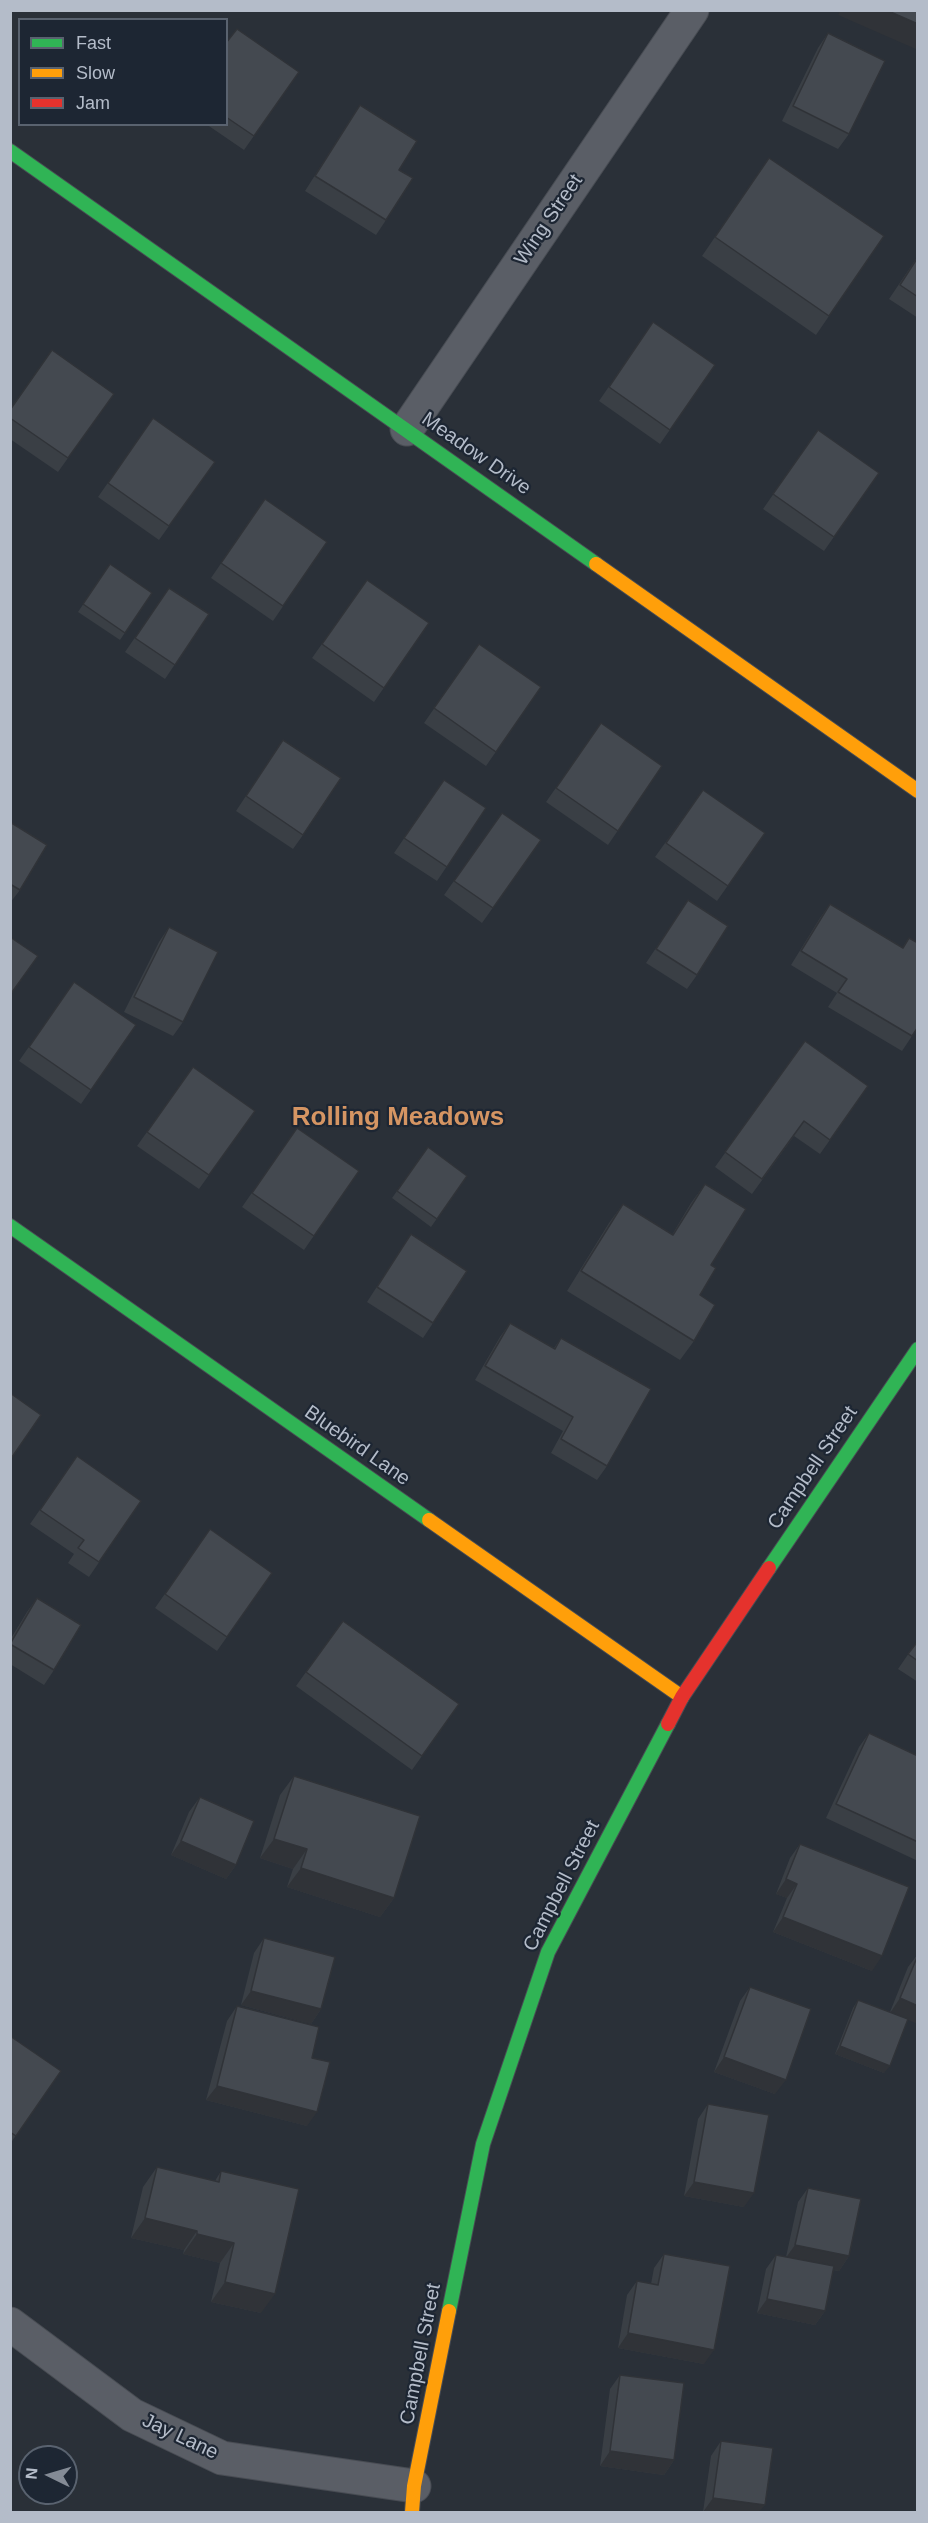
<!DOCTYPE html>
<html>
<head>
<meta charset="utf-8">
<style>
  body { margin:0 }
  #map { position:relative; width:928px; height:2523px; overflow:hidden; background:#2a3038; font-family:Helvetica,sans-serif }
  canvas { display:block }
  .frame { position:absolute; inset:0; border:12px solid #b4bcc9; pointer-events:none }
  .legend { position:absolute; left:18px; top:18px; width:210px; height:108px; box-sizing:border-box; background:#1d2633; border:2px solid #59626f; margin:0; padding:8px 10px; list-style:none; font-size:18px; color:#b4bcc9 }
  .legend li { display:flex; align-items:center; gap:12px; height:30px }
  .legend b { width:30px; border:2px solid #59626f }
  .north { position:absolute; left:18px; top:2445px; width:60px; height:60px; box-sizing:border-box; background:#1d2633; border:2px solid #59626f; border-radius:50%; rotate:275deg; font-size:16px; font-weight:700; line-height:24px; text-align:center; color:#b4bcc9 }
  .north::after { content:''; display:block; margin:auto; width:21px; height:27px; background:#848b96; clip-path:polygon(50% 0,100% 100%,50% 72%,0 100%) }
</style>
</head>
<body>
<div id="map">
<canvas width="928" height="2523"></canvas>
<div class="frame"></div>
<ul class="legend">
<li><b style="height:8px;background:#30b455"></b>Fast</li>
<li><b style="height:8px;background:#ff9f0a"></b>Slow</li>
<li><b style="height:8px;background:#e5322d"></b>Jam</li>
</ul>
<div class="north">N</div>
</div>
<script>
const ctx = document.querySelector('canvas').getContext('2d');
ctx.lineJoin = 'round';
function trace(path, color, width, dash) {
  ctx.strokeStyle = color;
  ctx.lineWidth = width;
  ctx.lineCap = dash ? 'butt' : 'round';
  ctx.setLineDash(dash || []);
  ctx.stroke(path);
}
function fill(path, color) {
  ctx.fillStyle = color;
  ctx.fill(path, 'evenodd');
}
function write(font, color, halo, rows, align = 'center') {
  ctx.font = font + ' Helvetica,sans-serif';
  ctx.lineWidth = 4.5;
  ctx.setLineDash([]);
  ctx.textBaseline = 'middle';
  ctx.strokeStyle = halo;
  ctx.fillStyle = color;
  for (const [text, x, y, turn = 0] of rows) {
    ctx.save();
    ctx.translate(x, y);
    ctx.rotate((+turn || 0) * Math.PI / 180);
    ctx.textAlign = isNaN(turn) ? turn : align;
    if (halo) ctx.strokeText(text, 0, 0);
    ctx.fillText(text, 0, 0);
    ctx.restore();
  }
}
const street = new Path2D(`
  M407,429L692,10
  M10,2324L132,2415L222,2458L414,2486`);
const fast = new Path2D(`
  M10,151L596,564
  M10,1226L429,1520
  M769,1568L918,1349
  M449,2311L483,2144L548,1952L668,1724`);
const slow = new Path2D(`
  M596,564L918,791
  M429,1520L682,1697
  M412,2512L414,2486L449,2311`);
const jam = new Path2D(`
  M668,1724L682,1697L769,1568`);
const wall = new Path2D(`
  M828,33L849,134L838,149L782,121L818,48Z
  M226,43L299,72L244,150L206,124H226Z
  M360,105L399,170L386,220L376,235L305,191L350,120Z
  M769,158L884,236L816,335L702,256Z
  M918,256V318L889,299Z
  M653,322L715,365L660,444L599,401Z
  M114,394L58,472L10,439V410Z
  M153,418L215,462L159,540L98,497Z
  M818,430L879,473L824,551L763,509Z
  M265,499L327,542L273,621L211,578Z
  M110,564L152,593L120,640L78,612Z
  M367,580L429,623L374,702L312,658Z
  M169,588L209,614L165,679L125,652Z
  M479,644L541,687L486,766L424,723Z
  M601,723L662,766L608,845L546,802Z
  M273,755L303,835L293,849L236,811Z
  M444,780L486,808L437,881L394,853Z
  M703,790L765,833L717,901L655,857Z
  M502,813L541,840L482,923L444,895Z
  M10,822L20,890L10,903Z
  M688,900L697,975L687,989L646,963Z
  M830,904L902,948L909,938L912,1036L902,1051L828,1007L837,993L791,965L820,918Z
  M169,927L183,1022L173,1036L124,1012L159,942Z
  M74,982L136,1025L81,1104L19,1061Z
  M805,1041L868,1086L820,1154L794,1136L752,1194L715,1167Z
  M193,1067L255,1111L199,1189L137,1146Z
  M297,1128L359,1171L304,1250L242,1207Z
  M428,1147L467,1176L431,1227L392,1198Z
  M705,1184L711,1265L700,1295L694,1341L680,1360L567,1291L609,1223L623,1204L672,1235L691,1203Z
  M411,1234L433,1323L423,1338L367,1302Z
  M510,1323L554,1348L561,1338L607,1466L597,1480L551,1453L563,1431L475,1380L500,1337Z
  M77,1456L141,1501L89,1577L68,1563L74,1554L30,1524Z
  M210,1529L272,1573L217,1651L155,1608Z
  M37,1598L54,1670L44,1685L10,1664V1640L27,1612Z
  M918,1640V1682L898,1669Z
  M306,1672L459,1704L412,1770L296,1686Z
  M869,1733L918,1756V1861L826,1818L859,1747Z
  M294,1776L394,1898L380,1917L287,1887L293,1869L260,1858L280,1795Z
  M200,1797L236,1865L226,1879L171,1855L189,1812Z
  M800,1844L872,1971L773,1932L787,1898L776,1894L790,1858Z
  M264,1938L321,2009L311,2024L241,2005L254,1953Z
  M918,1954L907,2020L884,2073L835,2054L853,2008L858,2000L890,2012L908,1967Z
  M750,1987L775,2094L714,2072L740,2001Z
  M237,2006L312,2058L307,2126L206,2100L227,2021Z
  M10,2036L61,2071L10,2144Z
  M708,2104L744,2207L684,2196L698,2119Z
  M157,2167L215,2181L221,2171L261,2313L211,2302L220,2263L183,2254L184,2250L131,2238L143,2187Z
  M808,2188L849,2256L839,2271L833,2270L825,2311L815,2325L757,2313L766,2269L776,2255L786,2257L798,2202Z
  M664,2254L704,2364L618,2348L627,2295L637,2281L651,2284L654,2268Z
  M620,2375L674,2460L664,2475L600,2466L610,2389Z
  M721,2441L773,2448L703,2512L711,2456Z`);
const shadedWall = new Path2D(`
  M841,10H886L918,24V50L838,15Z
  M274,1839L307,1849L293,1869L260,1858Z
  M181,1841L236,1865L226,1879L171,1855Z
  M301,1868L394,1898L380,1917L287,1887Z
  M786,1879L797,1884L787,1898L776,1894Z
  M783,1917L882,1956L872,1971L773,1932Z
  M251,1991L321,2009L311,2024L241,2005Z
  M900,1998L918,2006V2024L890,2013Z
  M840,2046L890,2066L884,2073L835,2054Z
  M724,2057L786,2080L775,2094L714,2072Z
  M217,2086L317,2112L307,2126L206,2100Z
  M694,2182L754,2193L744,2207L684,2196Z
  M145,2218L197,2231L184,2250L131,2238Z
  M197,2234L234,2243L220,2263L183,2254Z
  M795,2245L849,2256L839,2271L785,2259Z
  M225,2282L275,2294L261,2313L211,2302Z
  M767,2299L825,2311L815,2325L757,2313Z
  M628,2333L714,2350L704,2364L618,2348Z
  M610,2451L674,2460L664,2475L600,2466Z
  M713,2498L765,2505L759,2512H703Z`);
const building = new Path2D(`
  M886,10H918V24Z
  M237,29L299,72L254,136L226,117V43Z
  M828,33L885,61L849,134L793,106Z
  M360,105L417,141L399,170L413,178L386,220L315,176Z
  M769,158L884,236L829,316L715,237Z
  M918,257V297L900,285Z
  M653,322L715,365L670,430L609,387Z
  M52,350L114,394L68,458L10,418V410Z
  M153,418L215,462L169,526L108,483Z
  M818,430L879,473L834,537L773,494Z
  M265,499L327,542L283,606L221,563Z
  M110,564L152,593L125,633L83,604Z
  M367,580L429,623L384,688L322,644Z
  M169,588L209,614L175,665L135,638Z
  M479,644L541,687L496,752L434,708Z
  M601,723L662,766L618,831L556,788Z
  M283,740L341,778L303,835L246,796Z
  M444,780L486,808L447,867L404,838Z
  M703,790L765,833L728,886L666,843Z
  M502,813L541,840L493,908L454,881Z
  M10,822L47,845L20,890L10,884Z
  M688,900L728,926L697,975L656,949Z
  M830,904L903,948L909,938L918,943V1027L912,1036L838,992L847,979L801,951Z
  M169,927L218,952L183,1022L134,997Z
  M10,937L38,956L10,995Z
  M74,982L136,1025L91,1090L29,1047Z
  M805,1041L868,1086L830,1140L804,1121L762,1179L725,1152Z
  M193,1067L255,1111L209,1175L147,1132Z
  M297,1128L359,1171L314,1236L252,1193Z
  M428,1147L467,1176L437,1219L397,1191Z
  M705,1184L746,1209L711,1265L716,1268L700,1295L715,1305L694,1341L581,1271L623,1204L673,1235Z
  M411,1234L467,1271L433,1323L377,1287Z
  M510,1323L555,1349L561,1338L651,1389L607,1466L561,1439L573,1417L485,1366Z
  M10,1393L41,1415L10,1460Z
  M77,1456L141,1501L99,1562L78,1548L84,1540L40,1510Z
  M210,1529L272,1573L227,1637L165,1594Z
  M37,1598L81,1625L54,1670L10,1644Z
  M343,1621L459,1704L422,1756L306,1672Z
  M918,1641V1661L908,1654Z
  M869,1733L918,1756V1842L836,1804Z
  M294,1776L420,1816L394,1898L301,1868L307,1849L274,1839Z
  M200,1797L254,1821L236,1865L181,1841Z
  M800,1844L909,1887L882,1956L783,1917L797,1884L786,1879Z
  M264,1938L335,1957L321,2009L251,1991Z
  M918,1955V2006L900,1998Z
  M750,1987L811,2009L786,2080L724,2057Z
  M858,2000L908,2019L890,2066L840,2046Z
  M237,2006L319,2027L312,2058L330,2062L317,2112L217,2086Z
  M10,2036L61,2071L16,2136L10,2132Z
  M708,2104L769,2115L754,2193L694,2182Z
  M157,2167L219,2182L221,2171L299,2189L275,2294L225,2282L234,2243L197,2234V2231L145,2218Z
  M808,2188L861,2199L849,2256L795,2245Z
  M664,2254L730,2266L714,2350L628,2333L637,2281L658,2285Z
  M776,2255L834,2266L825,2311L767,2299Z
  M620,2375L684,2383L674,2460L610,2451Z
  M721,2441L773,2448L765,2505L713,2498Z`);
const streetNames = [
  ["Wing Street",549,220,-56],
  ["Meadow Drive",476,454,35],
  ["Bluebird Lane",357,1446,35],
  ["Campbell Street",813,1468,-56],
  ["Campbell Street",562,1886,-63],
  ["Campbell Street",421,2354,-79],
  ["Jay Lane",180,2437,25]
];
const districtNames = [
  ["Rolling Meadows",398,1118]
];
trace(street, '#484c53', 35);
trace(fast, '#484c53', 16);
trace(slow, '#484c53', 16);
trace(jam, '#484c53', 16);
trace(street, '#5a5e66', 33);
trace(fast, '#30b455', 14);
trace(slow, '#ff9f0a', 14);
trace(jam, '#e5322d', 14);
fill(wall, '#3a3f45');
fill(shadedWall, '#303338');
fill(building, '#444950');
trace(building, '#303338', 1.5);
write('20px', '#b4bcc9', '#1d2633', streetNames);
write('bold 26px', '#d59563', '#1d2633', districtNames);
</script>
</body>
</html>
